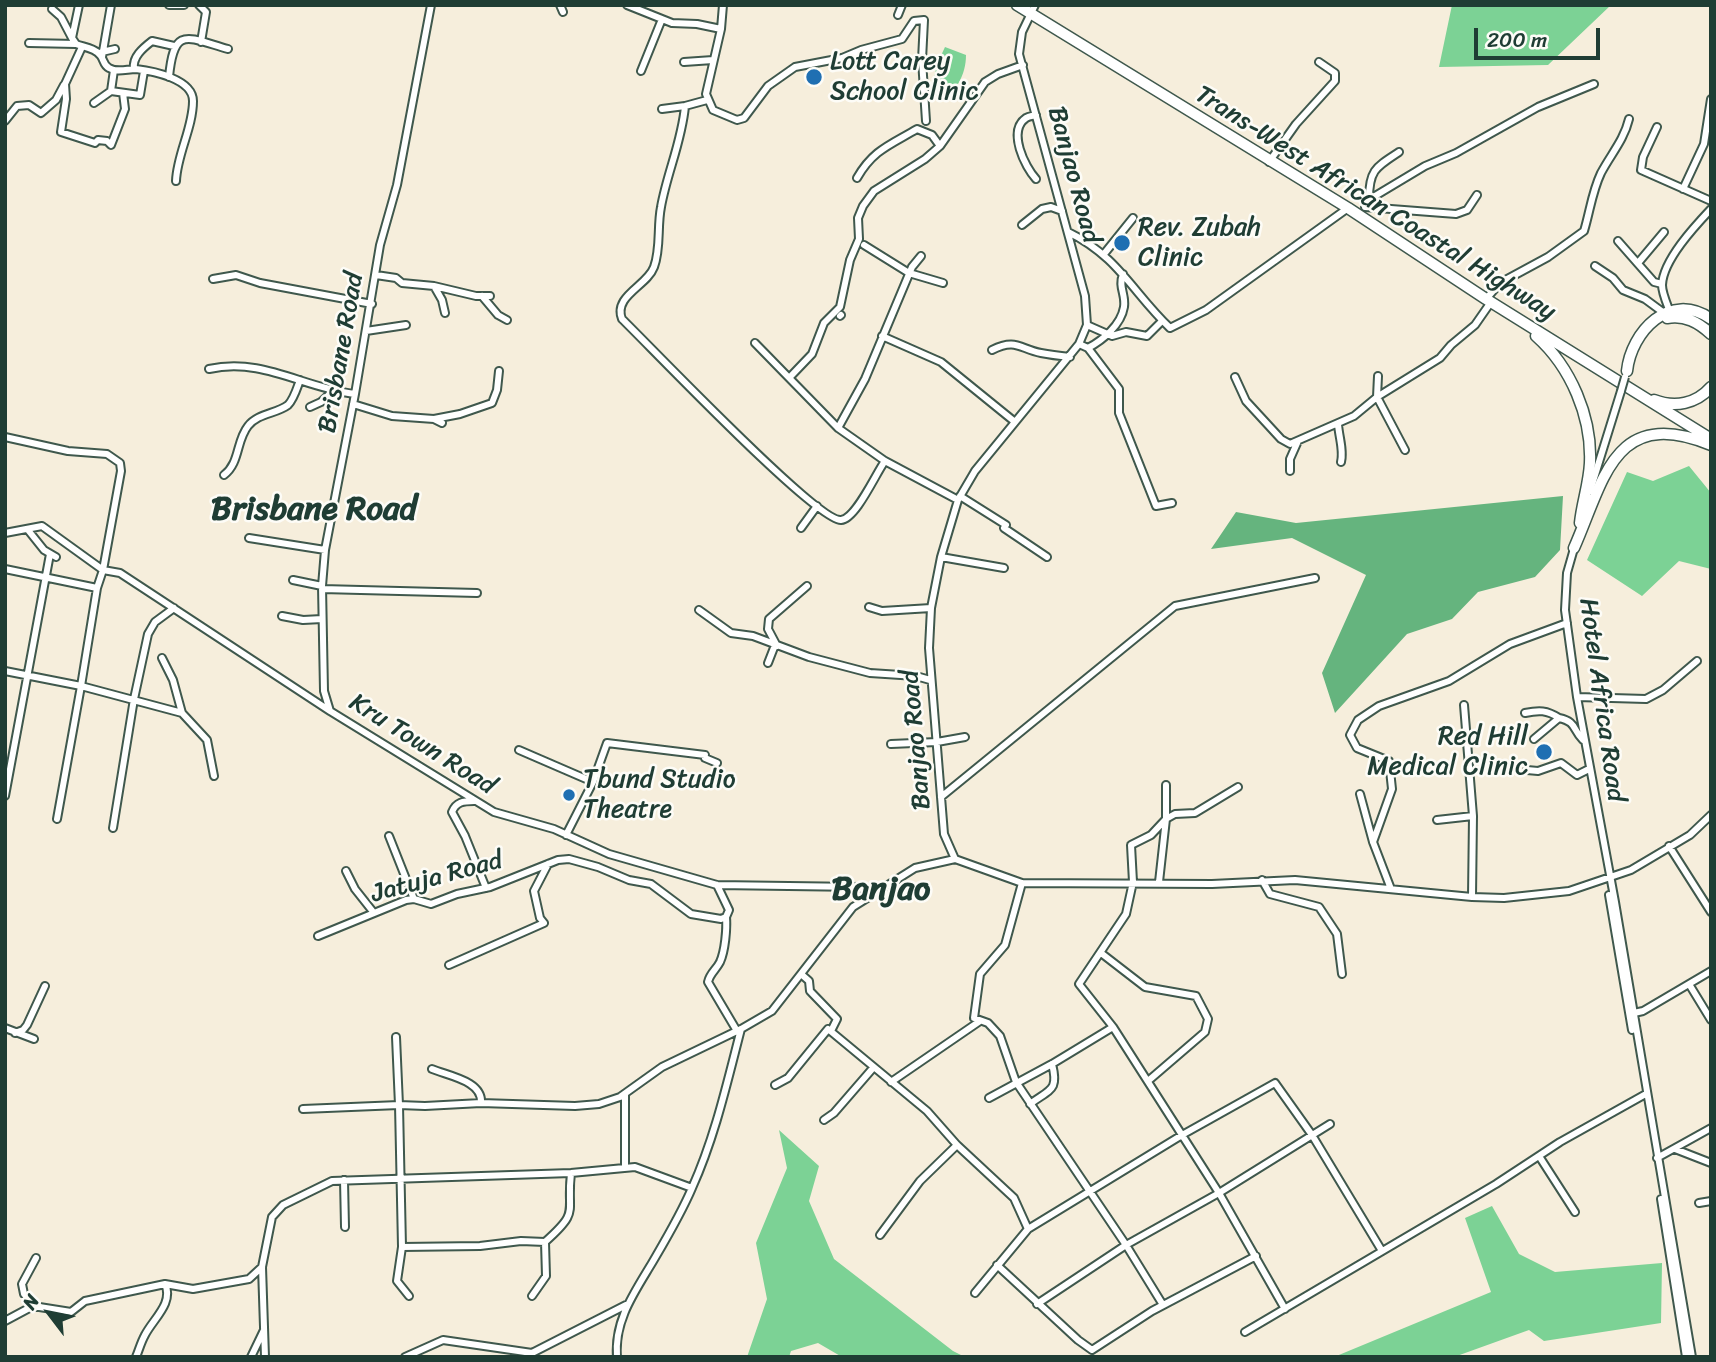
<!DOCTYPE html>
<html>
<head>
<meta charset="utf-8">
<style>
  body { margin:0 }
  #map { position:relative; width:1716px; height:1362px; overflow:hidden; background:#f6eedc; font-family:Sriracha,sans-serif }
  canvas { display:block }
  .frame { position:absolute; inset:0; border:7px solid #1f3d34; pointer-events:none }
  .north { position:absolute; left:14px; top:1278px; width:70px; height:70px; -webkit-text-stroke:5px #fdfcf7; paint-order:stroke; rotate:302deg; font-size:19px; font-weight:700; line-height:28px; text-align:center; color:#1f3d34 }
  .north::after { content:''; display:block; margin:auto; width:24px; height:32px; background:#1f3d34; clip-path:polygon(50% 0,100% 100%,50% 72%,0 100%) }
  .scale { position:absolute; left:1474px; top:28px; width:126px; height:32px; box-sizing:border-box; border:4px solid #1f3d34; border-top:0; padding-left:9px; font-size:21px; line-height:24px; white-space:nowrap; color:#1f3d34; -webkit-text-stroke:5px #fdfcf7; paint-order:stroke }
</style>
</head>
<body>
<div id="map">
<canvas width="1716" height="1362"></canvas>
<div class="frame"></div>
<div class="north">N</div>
<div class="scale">200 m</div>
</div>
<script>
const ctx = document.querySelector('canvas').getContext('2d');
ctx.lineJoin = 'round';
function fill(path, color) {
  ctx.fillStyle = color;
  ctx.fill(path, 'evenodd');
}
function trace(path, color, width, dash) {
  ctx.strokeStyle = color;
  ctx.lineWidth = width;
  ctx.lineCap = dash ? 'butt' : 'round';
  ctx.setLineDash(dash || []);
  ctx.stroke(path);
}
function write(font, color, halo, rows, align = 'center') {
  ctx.font = font + ' Sriracha,sans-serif';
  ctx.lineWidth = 5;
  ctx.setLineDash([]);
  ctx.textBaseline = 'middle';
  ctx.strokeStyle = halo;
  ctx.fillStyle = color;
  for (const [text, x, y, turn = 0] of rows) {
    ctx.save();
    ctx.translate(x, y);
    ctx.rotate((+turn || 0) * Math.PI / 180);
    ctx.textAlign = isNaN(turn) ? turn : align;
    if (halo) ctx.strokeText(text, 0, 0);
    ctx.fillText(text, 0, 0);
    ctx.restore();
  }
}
const green = new Path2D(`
  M1452,5H1611L1548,65L1439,67Z
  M945,47L966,55C966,75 956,93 938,102C928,85 937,64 945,47Z
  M1689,466L1711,493V569L1679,561L1642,596L1587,560L1627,472L1653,481Z
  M779,1130L819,1166L809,1201L834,1259L953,1351L965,1357H842L818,1343L791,1351L789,1357H747L767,1299L756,1243L787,1168Z
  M1492,1206L1519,1254L1555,1272L1662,1263L1661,1323L1544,1341L1529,1330L1454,1357H1334L1491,1292L1465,1218Z`);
const forest = new Path2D(`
  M1563,496L1560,550L1535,577L1478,592L1452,619L1407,634L1335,713L1322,673L1366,575L1292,538L1211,549L1236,512L1296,523Z`);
const minor = new Path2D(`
  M79,5L72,38L76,44C83,47 95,48 100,55C104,59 103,65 109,68C117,73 127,69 136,69C153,71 193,79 193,101C193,128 177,154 176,181
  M169,5H184
  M199,5L206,12L201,42
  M560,5L563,12
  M627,5L672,23L697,24L721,29
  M723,5L721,29L706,94L713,110L737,120L744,118L768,86L795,67L842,58L861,50L902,39L914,21L924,20L922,60L926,121
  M1035,5L1022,32L1019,54L1085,296L1087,325L1079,344L975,471L958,500L941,557L931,608L929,648L944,834L955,859L1022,883L1212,884L1295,880L1472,897L1504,898L1569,891L1631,870L1690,835L1711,815
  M52,9L61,17L72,38
  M898,15L902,5
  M29,43L76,44
  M82,47L65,84L66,99L61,132L95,143L98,140L107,141L111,145L125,109L123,93
  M102,52L115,49
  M102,57L111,5
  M684,62L713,60
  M134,69C132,57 143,48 152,41L174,46
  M114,70L111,91L140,95L144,71
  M641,71L662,19
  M169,77C174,26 186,37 228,49
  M94,103L111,91
  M685,106C682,141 667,173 661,207C657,227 661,248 654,267C647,286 613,296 622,319C650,346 817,522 841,520C856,519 876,473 885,461
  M662,109L685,106L707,100
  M5,121L17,106L29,105L41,113L56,100L64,85
  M1657,127L1643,157L1641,170L1711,201
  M1269,162L1296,124L1335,81V73L1319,62
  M857,178C873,150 890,145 917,129L932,135L940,146
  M1036,179C1025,167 1007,131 1026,118C1029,116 1033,116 1036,115
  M1683,189L1704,144L1711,99
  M1369,199C1369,170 1376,167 1399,152
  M1370,199L1425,166L1456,153L1538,107L1594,84
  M1365,207L1456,214L1467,210L1477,195
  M1022,225L1042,209L1051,207L1062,211
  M1068,232C1118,256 1133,293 1170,328L1206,310L1348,208
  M1618,241L1654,282L1662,284
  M864,245L909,273L943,283
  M1104,254L1133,218
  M1638,263L1664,232
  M1595,266L1613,278L1623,290L1645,299L1664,313
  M376,275L396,278L402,283L434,286L442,300L445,313
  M213,279L236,275L260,283L372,304
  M434,286L476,296H490
  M482,296L498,315L507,320
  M1486,299L1500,283L1548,257L1584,231C1590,211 1592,192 1601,173C1611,154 1624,140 1629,119
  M1670,312C1667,304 1662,293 1662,285C1663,260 1695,226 1711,209
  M840,316L841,315
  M1087,325L1112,336L1126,332L1147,336L1162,321
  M366,331L406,325
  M882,336L941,362L1015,422
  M755,343L838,428L885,461L958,500
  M1079,344L1088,348L1119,389V413L1156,506L1172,503
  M1088,348C1103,340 1121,325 1124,307C1126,294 1118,288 1123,274
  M992,350C1016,338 1020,349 1041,353C1051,355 1060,356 1070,357
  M209,369C263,357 303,388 355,394
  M790,377L812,354L824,323L840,307L850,260L859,239L858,218L863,206L874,191L925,159L940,146L985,82L998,74L1023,65
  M1235,377L1246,401L1281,439L1290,444L1354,416L1377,397L1378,376
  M353,404L392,416L434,419L442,423
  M310,407L321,402L332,392
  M434,419L460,414L492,403L497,390L499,371
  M1338,424C1339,438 1344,450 1341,462
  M838,428L865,379L912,267L921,256
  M5,437L68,451L107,454L120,463L121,471L103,570L97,588L5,569
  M1405,450L1377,397L1440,358L1451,345L1475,325L1491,302
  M1290,471V459L1298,441
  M224,475C240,463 236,441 248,426C258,413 276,414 288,405C294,399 297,388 300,380
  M1590,491L1621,391
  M960,496L1006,525
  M801,528L817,506
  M1004,528L1047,557
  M28,530L44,550L56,557
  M5,533L42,526L103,570
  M249,538L325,550
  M1575,545L1567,573L1565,610L1577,697L1615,902L1692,1357
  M941,557L1004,568
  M103,570L120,573L330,711L494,812L554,829L609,854L717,885L860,887L873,895
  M293,580L322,586
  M322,589L477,593
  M869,607L882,611L931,608
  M699,610L731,633L753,636L809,657L870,673L916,676L930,680
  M282,616L303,620L322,619
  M777,646L768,629L769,619L807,586
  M162,658L173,680L182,713L207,740L214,776
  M768,663L775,645
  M5,671L81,686L97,588
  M1577,697L1646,699L1663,690L1697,661
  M1464,705L1473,816L1472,897
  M330,711L324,691L322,586L325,550L355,394L380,245L397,185L431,5
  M1525,713C1539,710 1547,710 1559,718
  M1534,739L1559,718C1577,722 1572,729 1583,740
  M891,744L937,742L965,737
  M519,750L593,782
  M705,758L717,763
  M1527,770L1538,771L1561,763L1577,775L1589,769
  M1360,794L1373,842L1391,889
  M5,796L50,554
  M941,797L1175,606L1315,578
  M474,801C463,801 456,802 452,812L465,836L486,888
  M57,819L81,686L182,713
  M1437,820L1473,816
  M113,828L134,699L148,634L155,622L174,608
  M566,835L593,782L607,743L705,755
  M389,836L414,899
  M1373,842L1392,789L1389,761L1357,748L1350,735L1358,720L1379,706L1449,681L1510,644L1567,623
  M1669,846L1711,912
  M346,871L355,889L374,913
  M1262,880L1270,894L1319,907L1337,934L1342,974
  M1159,882L1166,819V785
  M1022,883L1005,945L980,974L974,1018L988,1023L1000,1036L1016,1082L1126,1245L1163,1305
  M1609,895L1632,1030
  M726,917C727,929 725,951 720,962C716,970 710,973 708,982L737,1031
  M318,936L406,900L414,899L431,904L457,894L490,887L558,860L569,859L598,867L629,880L651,884L691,914L721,919L726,917L729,910L717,885
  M1101,953L1145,987L1196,996L1208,1019L1205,1032L1148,1081
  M449,965L544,923L540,918L534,891L548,864
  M801,974L809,981L810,991L837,1019L831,1031
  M1689,984L1711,1020
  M1634,1013L1643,1011L1711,971
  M1113,1027L1219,1193L1285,1309
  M5,1028L34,1039
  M15,1033L23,1030L27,1025L45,986
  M432,1069C449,1076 483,1081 481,1103
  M891,1082L980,1021
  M775,1085L788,1078L828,1029L927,1111L957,1145L1014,1198L1028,1229
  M989,1098L1052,1064L1113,1027L1079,984L1126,914L1133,882L1131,845L1151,835L1166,819L1175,814L1195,813L1238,787
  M1030,1104C1050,1089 1059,1091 1052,1064
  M303,1109L399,1105L396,1037
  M824,1120L834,1113L873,1068
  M1675,1149L1711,1163
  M1539,1156L1575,1212
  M1657,1158L1711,1128
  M625,1167V1094
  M344,1180L345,1227
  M1661,1199L1686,1357
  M1699,1203L1711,1201
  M880,1235L920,1181L957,1145
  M402,1247L480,1246L521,1241L545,1242
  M997,1265L1078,1340L1092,1350L1152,1311L1256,1256
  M975,1293L1028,1229L1182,1135L1275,1083L1312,1135L1382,1251
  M409,1296L397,1281L402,1247L399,1105L425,1106L481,1103L575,1106L599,1104L620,1097L662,1067L741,1029L772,1011L853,907L915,868L955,859
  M532,1296L546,1276L545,1242C581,1210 566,1214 571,1173
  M1037,1304L1126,1245L1219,1193L1330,1124
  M36,1307L24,1294L22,1284L36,1258
  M5,1321L33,1306L71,1312L85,1301L165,1284L193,1289L249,1279L262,1267
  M1245,1332L1496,1184L1560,1142L1644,1095
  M136,1357C139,1350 141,1342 145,1335C153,1319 174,1303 165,1284
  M251,1357L264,1330
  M265,1357L262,1267L272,1217L283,1205L332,1181L571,1173L635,1167L692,1188
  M405,1357L443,1340L532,1353L626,1305
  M617,1357C614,1321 634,1293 652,1263C666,1239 681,1214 692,1188C715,1137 727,1083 741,1029`);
const highway = new Path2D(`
  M1017,5L1348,208L1486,299L1711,439
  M1667,318C1685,315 1698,322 1711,334
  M1536,336C1571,367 1592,417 1590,463C1589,484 1582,503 1580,523
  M1627,371C1631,332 1670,290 1711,319
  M1654,400C1675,408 1696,404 1711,387
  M1574,548C1604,480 1614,405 1711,445`);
const minorBridge = new Path2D(`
  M1621,391L1625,377`);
const markers = [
  [814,77,9,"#1f6fb2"],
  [1122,243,9,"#1f6fb2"],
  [1544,752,9,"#1f6fb2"],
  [569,795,7,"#1f6fb2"]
];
const poiNames = [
  ["Lott Carey",830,62],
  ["School Clinic",830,92],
  ["Rev. Zubah",1138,228],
  ["Clinic",1138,258],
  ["Red Hill",1528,737,"right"],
  ["Medical Clinic",1528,767,"right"],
  ["Tbund Studio",583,780],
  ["Theatre",583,810]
];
const streetNames = [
  ["Banjao Road",1073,175,75],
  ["Trans-West African Coastal Highway",1375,204,32],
  ["Brisbane Road",342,353,-80],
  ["Hotel Africa Road",1601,700,82],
  ["Banjao Road",917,740,-95],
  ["Kru Town Road",422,745,32],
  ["Jatuja Road",437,878,-15]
];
const districtNames = [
  ["Brisbane Road",314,511],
  ["Banjao",881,891]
];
fill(green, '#7cd295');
fill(forest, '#65b47e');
trace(minor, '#3f584d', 10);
trace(highway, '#3f584d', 13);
trace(minor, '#fff', 6);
trace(highway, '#fff', 10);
trace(minorBridge, '#3f584d', 10, []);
trace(minorBridge, '#fff', 6);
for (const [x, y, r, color] of markers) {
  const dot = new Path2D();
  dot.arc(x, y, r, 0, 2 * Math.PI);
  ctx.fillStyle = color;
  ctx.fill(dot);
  trace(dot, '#fdfcf7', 2.5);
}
write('26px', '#1f3d34', '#fdfcf7', poiNames, 'left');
write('26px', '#1f3d34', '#fdfcf7', streetNames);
write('bold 33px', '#1f3d34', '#fdfcf7', districtNames);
</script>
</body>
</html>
